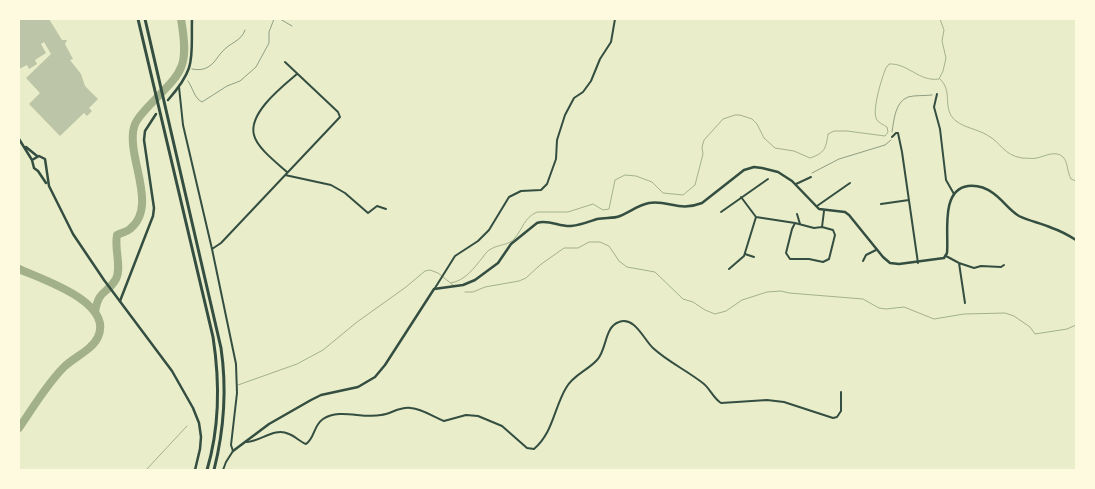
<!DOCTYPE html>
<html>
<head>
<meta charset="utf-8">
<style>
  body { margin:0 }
  #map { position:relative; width:1095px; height:489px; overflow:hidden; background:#e9edc9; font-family:Roboto,sans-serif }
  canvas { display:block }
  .frame { position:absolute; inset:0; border:20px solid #fefae0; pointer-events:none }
</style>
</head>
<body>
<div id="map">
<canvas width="1095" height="489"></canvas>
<div class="frame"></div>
</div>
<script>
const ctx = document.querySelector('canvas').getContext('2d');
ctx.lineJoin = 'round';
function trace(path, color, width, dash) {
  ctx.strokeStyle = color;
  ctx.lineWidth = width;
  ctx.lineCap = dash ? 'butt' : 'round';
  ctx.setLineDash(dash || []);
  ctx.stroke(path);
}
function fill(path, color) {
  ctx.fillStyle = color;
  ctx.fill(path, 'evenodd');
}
const stream = new Path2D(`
  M940,79C954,92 941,109 956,121C965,128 977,129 987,135C1002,143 1003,155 1022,158C1027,158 1032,159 1037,158C1045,156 1056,150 1063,157C1068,162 1067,172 1071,179L1076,181
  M451,283C466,280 473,269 483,257C485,254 487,251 491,249C499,244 508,246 515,238C523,228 524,218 537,212H568L593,204L603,210L609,209L615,180L625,175L636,176L652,182L663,193L683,195L695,185L703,154L702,147L704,140L723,119L735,115H740L752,119L757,124L764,138L775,148L794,151L810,158C825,153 826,148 828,134L834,131H847L885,136L888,132L887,127C884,125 879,123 877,120C871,112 882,77 886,68L889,64C908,63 919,82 939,79L943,71L946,58L942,41L944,30L940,19
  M465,292H473L485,287L519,281L526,278L540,265L564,248H578L589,242H600L609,246L619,261L627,267L655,272L683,299L693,302L705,310L715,314L726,311L742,300L767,292L781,291L789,293L863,299L879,308L886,309L904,307L934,319L964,314L1005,313L1014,316L1030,327L1035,334L1067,329L1076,325
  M238,385L297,364L323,350L357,322L406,287L425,271L430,270L438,273L453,285
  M146,470L187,426`);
const river = new Path2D(`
  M19,269C41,279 114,302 98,337C92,350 74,357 64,367C46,385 33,408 19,428
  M95,312C99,288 107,295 116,279C122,267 114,249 117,235C121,232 126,233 130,229C159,206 126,157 134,127C136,119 142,114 147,108C181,72 190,71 181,19`);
const building = new Path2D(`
  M19,19H49L62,40H67L65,44L73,59L70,60L81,74L85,86L98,99L89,108L92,111L87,116L84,113L60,136L29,104L40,93L26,78L51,54L44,42L41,44L46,53L35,60L37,64L29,69L27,65L19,69Z`);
const path = new Path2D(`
  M280,19L292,26
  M192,69C198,70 203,70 208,67C215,63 217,57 222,52C229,43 242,41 245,30
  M188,81C193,88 194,98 202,102L227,86L240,81L256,67L269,43V32L274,19
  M892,132C894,120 895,102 908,97C915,95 925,96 932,95
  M812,173L839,159L885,145L891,140`);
const minor = new Path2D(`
  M179,87L183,125L212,249L236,364L237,393L231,445L233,451L226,462L223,470
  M937,94L934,107L940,129L946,180L954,194
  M892,137L896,133H898L902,152L918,263
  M287,172C277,163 257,148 254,135C248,113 283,86 297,74
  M285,175L331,185L345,193L368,213L377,206L386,209
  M796,184L811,177
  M741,197L756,217
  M881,204L909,200
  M817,206L850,183
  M721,212L768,179
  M797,214L800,224
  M795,223L814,228L822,227L833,230L835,235L829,259L823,262L809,259H790L786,253L792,229Z
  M822,227L824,211
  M212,249L221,243L340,117L338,112L285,62
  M745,254L754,257
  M946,256L959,263L974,268L981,266L1001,267L1004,265
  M863,261L866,255L876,250
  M959,263L965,303
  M729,269L744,256L756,217L795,223
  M435,288L455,256L478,241L489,230L509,197L521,191L541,190L547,184L556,159L557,140L565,115L574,98L583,92L591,81L600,59L611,42L615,19
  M247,442C262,441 274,427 289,434C295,436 300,442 306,444C315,438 313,426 323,419C340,408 362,419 381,415C391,414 400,406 411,408C423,409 433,417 444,421L466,415L478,416L502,426L527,448L534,449C553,433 554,408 566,388C573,375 587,371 597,360C607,350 604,327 619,322C635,316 644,340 653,348C668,362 688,371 704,384C710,389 714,399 721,403L767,400L784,402L833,418L837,417L841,411V392`);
const tertiary = new Path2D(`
  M168,100C197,67 191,59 192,19
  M120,301L153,216L154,208L144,140L145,131L156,114
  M233,451L269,424L311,400L321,395L358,387L375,377L385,365L434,289L463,285L475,280L498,263L511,244L537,223C548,219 560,227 571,226C581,225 588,222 597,219C605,217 613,219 620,216C630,212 638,205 649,203C669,200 679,212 702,203L744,170L754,167L762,168L778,172L792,181L819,209L845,212L849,215L883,257L890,263L899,264L944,258L947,253C949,234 940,190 968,186C977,185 986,188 993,193C1003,200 1009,210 1019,216C1029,221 1041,223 1052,228C1061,231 1068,235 1076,240`);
const secondary = new Path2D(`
  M19,139L32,160L34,168L38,171L46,183
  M26,147L37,156
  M32,160L39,156L45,159L49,186L73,234L104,280L172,371L193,408L199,423L201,437L200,449L195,470`);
const trunk = new Path2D(`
  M138,19L213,337C220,382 220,426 207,470
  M145,19L221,348C227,389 224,430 214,470`);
trace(stream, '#a3b18a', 1);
trace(river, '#a3b18a', 8);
fill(building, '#bcc5a7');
trace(path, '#344e41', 0.5);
trace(minor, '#344e41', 2);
trace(tertiary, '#344e41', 2.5);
trace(secondary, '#344e41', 2.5);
trace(trunk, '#344e41', 3);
</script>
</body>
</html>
